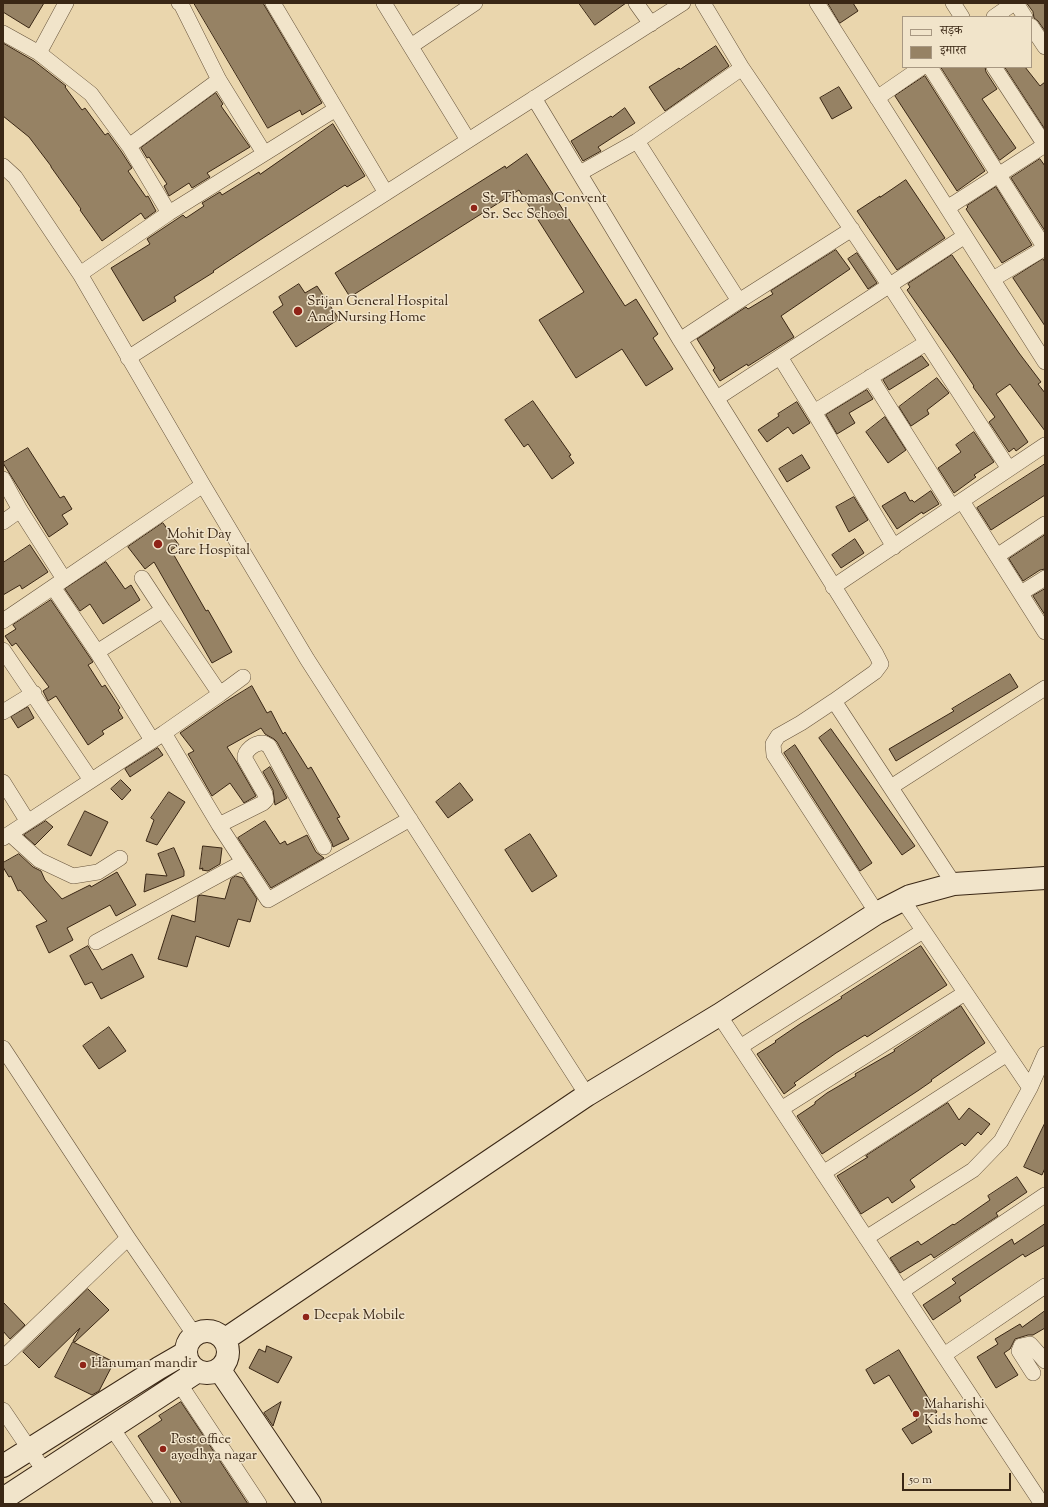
<!DOCTYPE html>
<html>
<head>
<meta charset="utf-8">
<style>
  body { margin:0 }
  #map { position:relative; width:1048px; height:1507px; overflow:hidden; background:#ead6ad; font-family:"Sorts Mill Goudy","Noto Serif Devanagari",serif }
  canvas { display:block }
  .frame { position:absolute; inset:0; border:4px solid #3a2715; pointer-events:none }
  .legend { position:absolute; left:902px; top:16px; width:130px; height:52px; box-sizing:border-box; background:#f1e4ca; border:1px solid #a89882; margin:0; padding:5px 7px; list-style:none; font-size:12px; color:#3a2715 }
  .legend li { display:flex; align-items:center; gap:8px; height:20px }
  .legend b { width:20px; border:1px solid #a89882 }
  .scale { position:absolute; left:902px; top:1473px; width:109px; height:18px; box-sizing:border-box; border:2px solid #3a2715; border-top:0; padding-left:5px; font-size:12px; line-height:14px; white-space:nowrap; color:#3a2715; -webkit-text-stroke:3px #f1e4ca; paint-order:stroke }
</style>
</head>
<body>
<div id="map">
<canvas width="1048" height="1507"></canvas>
<div class="frame"></div>
<ul class="legend">
<li><b style="height:5px;background:#f1e4ca"></b>सड़क</li>
<li><b style="height:11px;background:#968264"></b>इमारत</li>
</ul>
<div class="scale">50 m</div>
</div>
<script>
const ctx = document.querySelector('canvas').getContext('2d');
ctx.lineJoin = 'round';
function fill(path, color) {
  ctx.fillStyle = color;
  ctx.fill(path, 'evenodd');
}
function trace(path, color, width, dash) {
  ctx.strokeStyle = color;
  ctx.lineWidth = width;
  ctx.lineCap = dash ? 'butt' : 'round';
  ctx.setLineDash(dash || []);
  ctx.stroke(path);
}
function write(font, color, halo, rows, align = 'center') {
  ctx.font = font + ' "Sorts Mill Goudy",serif';
  ctx.lineWidth = 3;
  ctx.setLineDash([]);
  ctx.textBaseline = 'middle';
  ctx.strokeStyle = halo;
  ctx.fillStyle = color;
  for (const [text, x, y, turn = 0] of rows) {
    ctx.save();
    ctx.translate(x, y);
    ctx.rotate((+turn || 0) * Math.PI / 180);
    ctx.textAlign = isNaN(turn) ? turn : align;
    if (halo) ctx.strokeText(text, 0, 0);
    ctx.fillText(text, 0, 0);
    ctx.restore();
  }
}
const building = new Path2D(`
  M3,3H44L29,28L3,12Z
  M194,3H263L322,103L302,115L300,110L268,128Z
  M579,3H626L595,25Z
  M828,3H853L858,11L840,23Z
  M1027,3H1045V31L1038,21L1034,18L1033,12Z
  M3,43L34,61L66,86L65,87L82,110L85,108L105,135L108,133L121,151L132,168L128,171L146,197L148,196L156,211L145,219L141,213L102,241L80,210L81,209L51,167V166L29,137L3,116Z
  M716,46L729,66L665,111L649,87L679,68L680,69Z
  M941,67H985L986,72L997,89L982,99L1016,148L1000,160Z
  M1005,67H1025L1040,86L1045,82V129Z
  M925,76L985,171L957,191L895,96Z
  M839,87L852,108L832,119L820,98Z
  M216,93L223,104L221,106L250,147L207,173L210,177L192,188L189,183L169,196L164,186L167,184L149,157L147,158L141,148Z
  M625,108L635,123L598,147L601,151L583,161L571,141L611,116L612,117Z
  M333,124L365,176L347,187L345,185L260,240L213,271L214,272L174,297L176,301L143,321L111,268L150,244L147,239L183,215L186,218L204,206L202,203L220,192L222,195L259,172L260,174Z
  M527,154L625,306L636,299L658,334L653,338L673,369L646,386L622,349L576,378L539,320L584,292L519,190L350,297L335,273L505,166L506,168Z
  M1040,159L1045,166V231L1011,178Z
  M906,180L945,238L897,270L857,211L880,196V197Z
  M996,187L1032,245L1002,263L966,209L968,207L967,206Z
  M836,250L850,269L781,316L794,337L748,366L747,364L720,381L713,370L715,368L697,339L746,307L748,309L773,294L771,291Z
  M857,253L877,283L868,289L848,259Z
  M952,255L1019,353L1041,382L1038,384L1045,393V431L1010,384L996,394L1028,442L1016,451L1014,448L1009,452L989,422L995,417L973,387L974,386L953,355L907,290L910,287L908,284Z
  M1043,259L1045,262V326L1013,278Z
  M299,284L305,293L317,286L339,319L296,347L273,312L283,305L279,297Z
  M922,356L929,365L889,390L883,380Z
  M937,378L949,393L927,410L929,414L911,426L899,407Z
  M867,390L873,399L849,413L855,423L837,434L826,415Z
  M533,401L571,455L569,456L574,463L552,479L528,444L524,447L505,420Z
  M797,402L810,423L793,434L788,427L767,442L758,430L779,416L778,414Z
  M885,417L906,450L888,463L866,432Z
  M974,432L994,462L974,475L976,477L954,493L938,468L961,452L956,445Z
  M28,448L60,498L64,496L72,509L62,515L68,524L49,537L3,463Z
  M802,455L810,468L787,482L779,469Z
  M1045,464V495L991,530L977,508Z
  M931,491L939,504L923,514L922,512L897,529L882,506L905,492L910,501L912,500L914,502Z
  M854,497L868,520L849,532L836,507Z
  M163,523L179,545L171,550L206,611L208,610L232,652L212,663L154,562L145,569L128,547Z
  M1045,535V569L1040,570L1023,581L1009,559Z
  M855,539L864,553L841,568L832,555Z
  M30,545L48,572L22,589L20,585L3,595V563Z
  M106,562L125,589L131,585L140,600L103,624L90,604L80,611L65,589Z
  M1045,589V615L1033,596Z
  M51,600L93,662L88,665L102,687L105,685L120,708L118,710L123,718L102,731L104,734L88,745L56,696L48,701L43,691L49,687L16,643L12,646L5,636L16,629L13,625Z
  M1010,674L1018,687L896,761L889,749L954,711L952,709Z
  M252,686L267,713L271,711L283,734L285,732L308,769L311,767L340,817L337,818L349,839L333,847L332,843L277,742L274,739L265,734L261,728L227,747L236,761L256,796L244,803L230,783L212,796L188,754L194,751L180,733L225,702Z
  M28,707L34,718L18,728L11,717Z
  M831,729L915,846L902,855L819,738Z
  M795,745L872,863L860,871L784,753Z
  M158,748L163,755L130,777L125,769Z
  M270,767L287,798L275,805L273,790L263,772Z
  M121,780L131,790L122,800L111,789Z
  M460,783L473,800L448,818L436,802Z
  M169,792L185,802L157,845L146,841L154,820L151,818Z
  M85,811L108,822L91,856L68,845Z
  M46,821L53,827L35,845L24,835Z
  M265,821L280,844L285,841L287,845L307,835L316,852L324,858L271,888L238,838Z
  M530,834L557,876L532,892L505,850Z
  M203,846L222,848L220,864L208,871L202,870L203,868L200,869Z
  M174,848L184,871V876L144,892L146,874L167,876L158,854Z
  M19,854L33,867L41,871L45,880L62,899L90,885L91,887L117,872L136,905L116,916L110,905L67,928L73,940L49,953L36,926L47,921L20,890L18,891L11,876L9,877L3,867V863Z
  M236,876L243,878L257,899L250,922L238,919L229,947L196,936L187,967L158,959L172,915L195,922L198,896L201,895L225,899L231,879Z
  M88,946L102,970L132,954L144,977L101,999L92,982L85,985L70,956Z
  M921,946L947,985L867,1037L865,1035L836,1053L794,1083L796,1085L784,1094L757,1054L776,1042L775,1041L800,1024L842,998L841,997Z
  M961,1006L985,1043L931,1080L932,1081L919,1090L822,1154L797,1116L815,1104V1102L827,1093L856,1076L855,1074L895,1051L894,1050Z
  M109,1027L126,1051L99,1069L83,1046Z
  M948,1103L959,1120L969,1108L990,1124L981,1135L978,1132L965,1146L962,1143L910,1180L915,1187L892,1203L888,1197L861,1214L837,1176L868,1157L866,1156Z
  M1045,1123V1168L1042,1175L1024,1167Z
  M1017,1177L1027,1192L996,1213L998,1216L934,1258L931,1254L900,1273L890,1258L918,1241L921,1245L953,1224L954,1225L990,1200L988,1196Z
  M1045,1224V1245L1025,1257L1023,1254L990,1276L959,1297L961,1301L933,1320L923,1305L956,1283L952,1279L1012,1239L1014,1244Z
  M88,1289L109,1310L75,1342L73,1341L80,1328L39,1368L23,1352Z
  M3,1302L25,1325L10,1339L3,1331Z
  M1045,1311V1328L1033,1335H1028L1015,1339L1010,1349L1004,1353L1018,1375L996,1388L977,1357L998,1344L995,1339L1020,1324L1022,1327Z
  M73,1342L114,1362L99,1391L92,1395L55,1377Z
  M267,1346L292,1357L278,1383L249,1368L259,1349L265,1352Z
  M899,1350L937,1412L925,1420L932,1432L912,1444L902,1429L917,1420L889,1375L874,1384L866,1370Z
  M181,1402L203,1435L248,1504H182L138,1436L162,1420L159,1416Z
  M281,1402L273,1426L264,1413Z`);
const street = new Path2D(`
  M179,3L181,4L219,80L264,153
  M273,3L386,193
  M384,3L468,140
  M636,3L651,24
  M703,3L742,68L890,286L1009,469
  M817,3L1045,362
  M953,3L962,17
  M1016,3L1025,17
  M994,17L1014,3
  M1031,26L1045,47
  M3,33L39,53L91,94L129,146L169,213
  M411,46L475,3
  M39,53L66,3
  M930,67L1045,248
  M994,67L1045,145
  M534,98L680,340L876,654L881,664L875,672L834,701L801,723L778,736L773,744L774,755L877,913
  M877,98L922,67
  M637,141L739,301
  M129,146L219,80
  M3,166L15,177L80,274L203,485L307,659L587,1095
  M580,173L637,141L742,68
  M947,208L1045,145
  M80,274L169,213L336,109
  M993,279L1045,248
  M680,340L739,301L852,229
  M780,357L814,412L894,547
  M128,358L683,3
  M870,377L952,507
  M717,398L965,236
  M814,412L926,343
  M3,479L20,510L64,579
  M962,501L1045,632
  M3,522L20,510
  M997,556L1045,524
  M142,578L163,610
  M53,587L97,652L152,740
  M833,587L1045,445
  M1021,593L1045,578
  M3,621L203,485
  M3,650L91,780
  M220,694L243,677
  M834,701L954,884
  M3,712L34,693
  M164,733L219,825L268,900L410,819
  M3,782L28,822
  M891,787L1045,688
  M219,825L263,803L266,800L265,794L245,759C244,751 255,742 263,743C265,743 268,746 269,746L324,847
  M10,834L39,860L73,876L98,872L120,858
  M3,838L164,733L220,694L163,610L97,652
  M902,899L1030,1088
  M96,942L243,862
  M719,1015L1042,1504
  M740,1047L923,931
  M3,1048L128,1238L194,1334
  M781,1109L965,993
  M823,1173L1007,1054
  M866,1238L973,1170L1001,1141L1030,1088L1045,1054
  M902,1291L1045,1195
  M944,1355L1045,1286
  M3,1358L128,1238
  M1033,1373L1019,1351L1021,1346L1030,1344L1045,1361
  M179,1383L259,1504
  M3,1410L45,1472
  M112,1428L163,1504`);
const secondary = new Path2D(`
  M186 1352a21 21 0 1 1 42 0a21 21 0 1 1-42 0Z
  M224,1340L587,1095L719,1015L877,913L910,896L954,884L1045,878
  M219,1369L310,1504
  M3,1466L159,1368L185,1353
  M3,1499L198,1371`);
const markers = [
  [474,208,4,"#8f2418"],
  [298,311,5,"#8f2418"],
  [158,544,5,"#8f2418"],
  [306,1317,4,"#8f2418"],
  [83,1365,4,"#8f2418"],
  [916,1414,4,"#8f2418"],
  [163,1449,4,"#8f2418"]
];
const poiNames = [
  ["St. Thomas Convent",482,200],
  ["Sr. Sec School",482,216],
  ["Srijan General Hospital",307,303],
  ["And Nursing Home",307,319],
  ["Mohit Day",167,536],
  ["Care Hospital",167,552],
  ["Deepak Mobile",314,1317],
  ["Hanuman mandir",91,1365],
  ["Maharishi",924,1406],
  ["Kids home",924,1422],
  ["Post office",171,1441],
  ["ayodhya nagar",171,1457]
];
fill(building, '#968264');
trace(building, '#3a2715', 1);
trace(street, '#66533b', 16);
trace(secondary, '#3a2715', 24);
trace(street, '#f1e4ca', 15);
trace(secondary, '#f1e4ca', 22);
for (const [x, y, r, color] of markers) {
  const dot = new Path2D();
  dot.arc(x, y, r, 0, 2 * Math.PI);
  ctx.fillStyle = color;
  ctx.fill(dot);
  trace(dot, '#f1e4ca', 1.5);
}
write('14px', '#3a2715', '#f1e4ca', poiNames, 'left');
</script>
</body>
</html>
